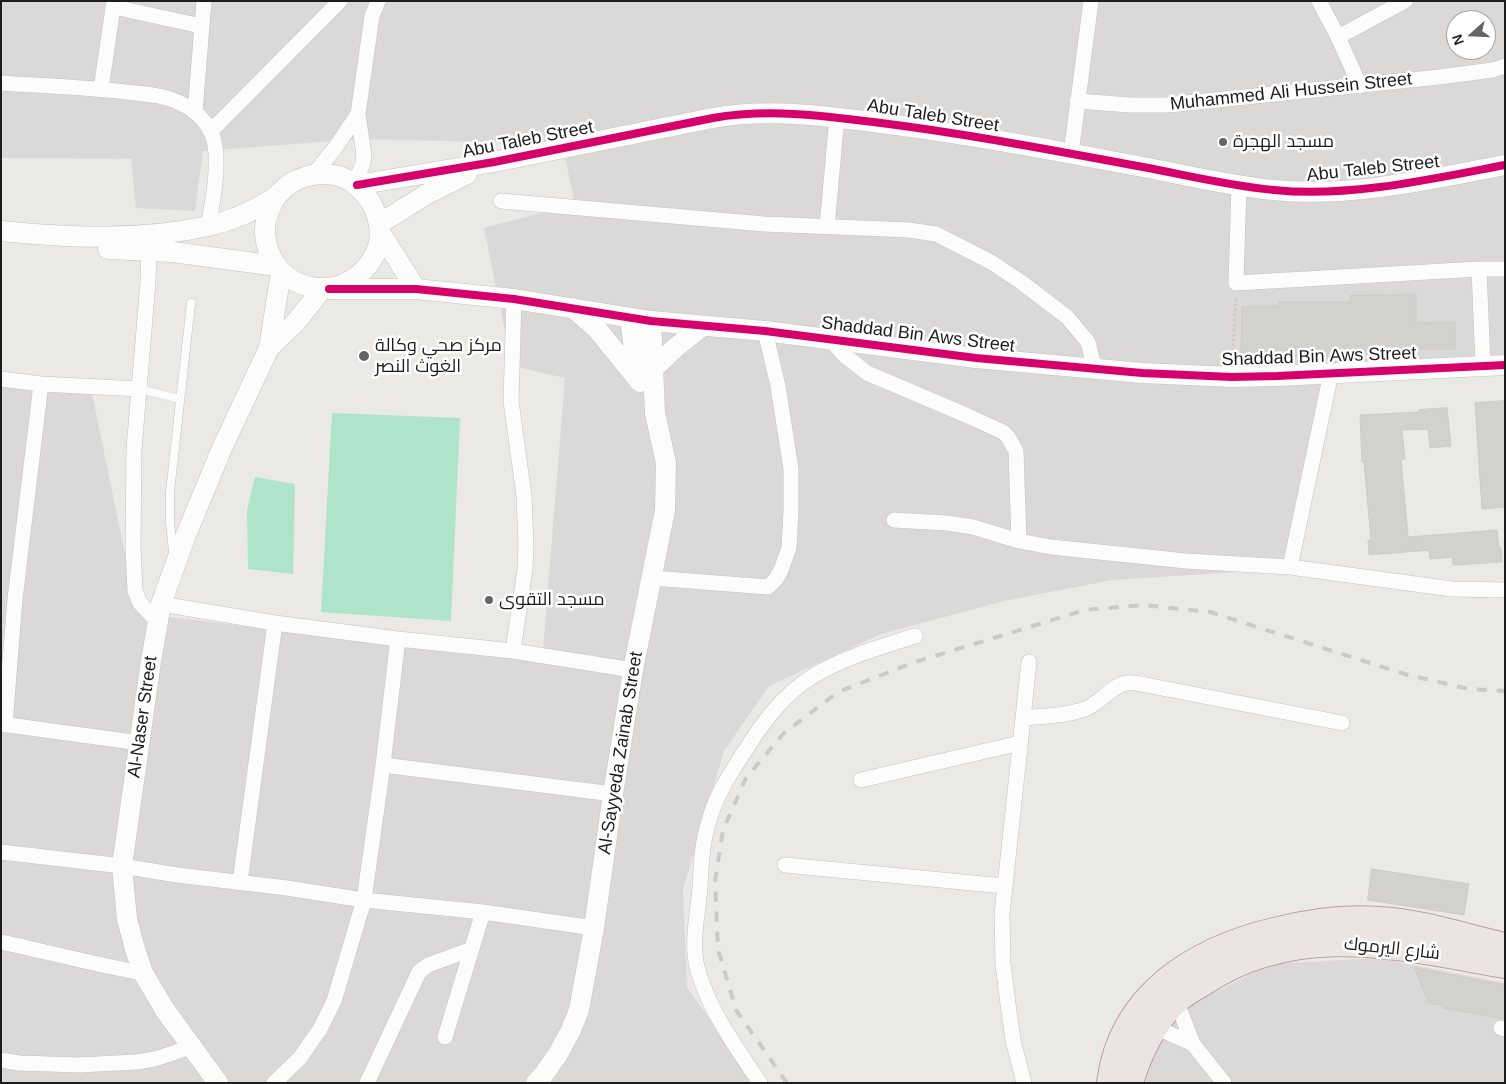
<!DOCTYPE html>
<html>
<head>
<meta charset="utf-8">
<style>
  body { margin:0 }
  #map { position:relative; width:1506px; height:1084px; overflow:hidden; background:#ebe9e5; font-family:Helvetica,sans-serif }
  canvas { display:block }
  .frame { position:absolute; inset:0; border:2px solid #1d1d1d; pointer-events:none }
  .north { position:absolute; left:1446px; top:10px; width:50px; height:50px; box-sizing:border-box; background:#fff; border:1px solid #a5a5a5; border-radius:50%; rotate:250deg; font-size:14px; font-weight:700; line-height:20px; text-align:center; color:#1d1d1d }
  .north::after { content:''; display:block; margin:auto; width:18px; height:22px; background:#656463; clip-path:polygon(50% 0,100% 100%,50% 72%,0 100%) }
</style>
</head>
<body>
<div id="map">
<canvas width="1506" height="1084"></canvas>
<div class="frame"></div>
<div class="north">N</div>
</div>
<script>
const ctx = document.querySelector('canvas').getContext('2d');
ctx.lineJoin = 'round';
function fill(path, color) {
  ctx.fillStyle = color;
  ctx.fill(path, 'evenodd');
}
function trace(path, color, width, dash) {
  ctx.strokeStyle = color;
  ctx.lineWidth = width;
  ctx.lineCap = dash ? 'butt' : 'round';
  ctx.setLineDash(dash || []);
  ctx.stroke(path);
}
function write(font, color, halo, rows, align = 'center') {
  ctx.font = font + ' Helvetica,Cairo,sans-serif';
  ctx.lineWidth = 5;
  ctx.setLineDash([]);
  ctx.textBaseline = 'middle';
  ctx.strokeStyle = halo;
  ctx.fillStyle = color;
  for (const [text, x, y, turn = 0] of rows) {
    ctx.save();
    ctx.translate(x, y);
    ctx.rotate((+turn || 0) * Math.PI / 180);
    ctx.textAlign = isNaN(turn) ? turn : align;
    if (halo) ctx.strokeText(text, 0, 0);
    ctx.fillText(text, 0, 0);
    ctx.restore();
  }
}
const residential = new Path2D(`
  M1,1H1505V358L1341,370L1282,569L1112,580L1004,601L881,634L769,686L724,751L683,890L687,987L755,1083H1V379H89L137,613L542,662L565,378L512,366L484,228L575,204L562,144L360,139L203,151L195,211L136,208L131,159L1,158ZM1456,20H1486V50H1456Z
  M1377,958L1505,983V1083H1146V1059L1185,1007L1271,964Z`);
const pitch = new Path2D(`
  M332,413L460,418L451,621L321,612Z
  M255,477L295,484L293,574L248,569L247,510Z`);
const building = new Path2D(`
  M1416,295V323L1455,322V349H1416V352L1341,354V356H1304V358H1241L1242,307L1279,306V302H1350V296Z
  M1505,401V507L1482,509L1475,403Z
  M1447,408L1451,446L1430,448L1428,429L1402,430L1405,459H1401L1408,537L1497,530L1499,548H1501L1502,562L1453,565L1452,557L1430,559L1429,550L1369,555L1368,540H1371L1364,462H1362L1360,415L1420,412L1419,410Z
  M1372,869L1469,884L1464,915L1368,900Z
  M1415,968L1505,985V1019L1444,1008V1006L1429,1003Z`);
const path = new Path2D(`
  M1232,361L1236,297`);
const service = new Path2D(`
  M139,389L180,399
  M173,552L170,522V492L191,303`);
const minor = new Path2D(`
  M1319,1L1338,37
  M114,7L201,26
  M1,83C43,86 85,87 126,92C144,94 162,95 178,102C192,108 205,119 211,132C222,154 213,202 208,226
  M1360,86L1338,37L1405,1
  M101,89L114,1
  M1077,101L1130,105H1167L1439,77L1493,70L1505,66
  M195,112L204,1
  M211,131L340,1
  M1071,154L1091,1
  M314,174L335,148L358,114
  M355,184L363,163L364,155L358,114L372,16L378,1
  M1239,185L1236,283L1479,269H1505
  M501,201L764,224L909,230L936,234L991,262L1021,282L1067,317L1088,342L1095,370
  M827,227L837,117
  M149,242L148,282L134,449L133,547L135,591L140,603L158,622
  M1479,269L1483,365
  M832,341L844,355L867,373L968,416L1003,432L1008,437L1016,451L1019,541
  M1,379L41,384L15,599L5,725
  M41,384L139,389
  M894,520L947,523L973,527L1019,541L1051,547L1186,561L1290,567L1452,589L1505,590
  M1290,567L1331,373
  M652,578L768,587L776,579L781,570L789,548L791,511V469L778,386L765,331
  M161,604L275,623L398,639L513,651L633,670
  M513,651L525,569L526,545L524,496L511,401L514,299
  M1024,718C1044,716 1065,716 1085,709C1099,704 1114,684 1127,683C1133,682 1140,684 1146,685L1342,723
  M1,724L140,743
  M383,765L613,794
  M861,780L1020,743
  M1,852L122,866L177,875L287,888L364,900L483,912L594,928
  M785,865L1004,886
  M240,882L275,623
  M1,942C49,952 95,965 143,973
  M1176,1000L1193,1044L1224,1083
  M1155,1027L1193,1044
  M1501,1028L1505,1029
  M445,1037L483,912
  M1,1060L19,1063L79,1065L136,1062L155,1059L191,1047
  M274,1083L300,1058L320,1029L334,1001L364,900L383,765L398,639
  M367,1083L419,972L428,965L472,949
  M760,1083C736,1047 708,1009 697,967C691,942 698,913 700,888C701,866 702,842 709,821C715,798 728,777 741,757C761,725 781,696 813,676C845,657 880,647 915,636
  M1024,1083L1013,1040L1008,1004L1003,964L1002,914L1029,662`);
const tertiary = new Path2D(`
  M357,185L494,162L713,118C768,108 826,116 881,123C969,134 1056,151 1143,167C1186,175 1230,186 1274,190C1348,198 1432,179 1505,165
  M379,224L427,194L467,174
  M1,231C70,238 140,241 208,226C230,221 254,211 274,198C279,195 282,189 287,186C301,176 317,172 334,175C367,181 390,224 375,254C347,309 269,294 265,233C264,220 270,209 275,198
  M380,232L416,289
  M108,249L173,252L277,266
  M329,289H416L514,299L651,321L765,331L976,358L1142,373L1232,377L1277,376L1505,365
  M573,308L597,329L640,382
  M630,318L636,366L639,380
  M269,348L296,322L322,289
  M653,369L675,348L703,326
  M218,1083L165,1010L143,973L135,949L127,919L122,866L151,661L161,604L186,535L222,448L269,348L281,272
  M536,1083L544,1074L558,1054L571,1030L579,1010L594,928L613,794L633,670L665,510L666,463L655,413L651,321`);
const trunk = new Path2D(`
  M1110,1083C1121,995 1195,950 1274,931C1309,922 1342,917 1379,920C1420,922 1464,937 1505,946
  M1130,1083C1137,1057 1155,1019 1176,1001C1183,994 1192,989 1201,984C1297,919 1399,947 1505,965`);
const rail = new Path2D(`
  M787,1083L736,1010L718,949L715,881L723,830L746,778L784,733L838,692L915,662L1085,610L1143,605L1210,612L1408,675L1469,689L1505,691`);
const cycleway = new Path2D(`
  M357,185L494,162L713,118C768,108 826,116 881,123C969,134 1056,151 1143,167C1186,175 1230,186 1274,190C1348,198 1432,179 1505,165
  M329,289H416L514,299L651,321L765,331L976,358L1142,373L1232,377L1277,376L1505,365`);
const markers = [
  [1223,142,5,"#656463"],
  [364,356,6,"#656463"],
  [489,600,5,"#656463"]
];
const streetNames = [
  ["Muhammed Ali Hussein Street",1291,92,-6],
  ["Abu Taleb Street",933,116,9],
  ["Abu Taleb Street",528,140,-11],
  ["Abu Taleb Street",1373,169,-6],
  ["Shaddad Bin Aws Street",918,335,7],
  ["Shaddad Bin Aws Street",1319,357,-2],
  ["Al-Naser Street",143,717,-82],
  ["Al-Sayyeda Zainab Street",621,753,-81],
  ["شارع اليرموك",1392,949,6]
];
const poiNames = [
  ["مسجد الهجرة",1233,142],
  ["مركز صحي وكالة",375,346],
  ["الغوث النصر",375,367],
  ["مسجد التقوى",499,600]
];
fill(residential, '#dad9d7');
fill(pitch, '#aee4cb');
fill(building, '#d3d1ce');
trace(building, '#cecac6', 1);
trace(service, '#c4c3c1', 9);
trace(minor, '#c4c3c1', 16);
trace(tertiary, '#c4c3c1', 21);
trace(trunk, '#c19ca8', 28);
trace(path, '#d7c7c4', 2.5, [2.5, 2.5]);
trace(service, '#fcfcfb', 8);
trace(minor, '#fcfcfb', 15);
trace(tertiary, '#fcfcfb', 20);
trace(trunk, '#ece4e2', 26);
trace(rail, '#cacac9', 4, [10, 10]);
trace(cycleway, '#d6006c', 8);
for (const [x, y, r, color] of markers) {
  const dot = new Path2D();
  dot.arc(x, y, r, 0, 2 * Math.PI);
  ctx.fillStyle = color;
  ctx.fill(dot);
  trace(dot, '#fff', 2);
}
write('18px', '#1d1d1d', '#fff', streetNames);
write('18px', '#1d1d1d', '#fff', poiNames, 'left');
</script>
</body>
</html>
